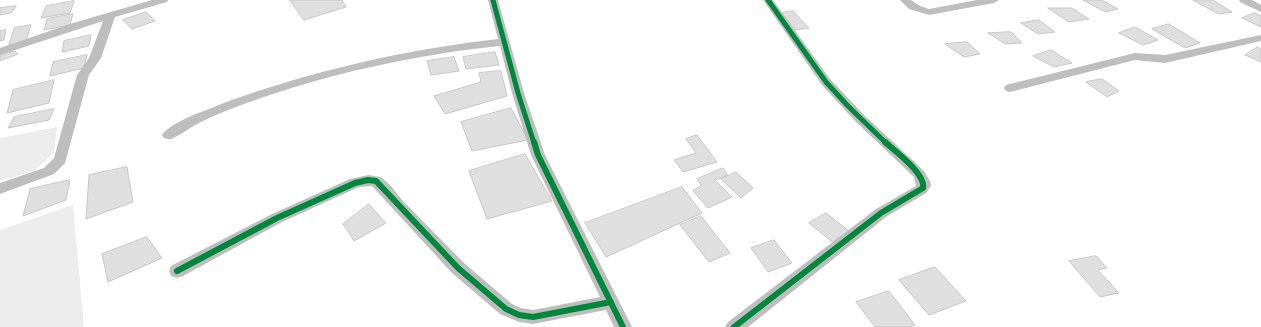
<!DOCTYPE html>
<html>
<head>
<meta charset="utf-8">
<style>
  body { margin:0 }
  canvas { display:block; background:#fff }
</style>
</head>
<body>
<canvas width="1261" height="327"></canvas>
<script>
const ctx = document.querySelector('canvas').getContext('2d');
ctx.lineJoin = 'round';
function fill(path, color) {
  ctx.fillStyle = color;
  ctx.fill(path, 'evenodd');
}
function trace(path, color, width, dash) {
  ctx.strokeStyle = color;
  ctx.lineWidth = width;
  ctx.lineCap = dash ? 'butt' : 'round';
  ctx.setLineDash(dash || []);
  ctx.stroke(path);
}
const green = new Path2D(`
  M57,127L54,153L34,171L0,181V138Z
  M73,205L84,327H0V230Z`);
const building = new Path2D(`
  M290,0H342L346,7L304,20Z
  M1083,0H1102L1118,9L1106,12Z
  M1193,0H1213L1232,12L1219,14Z
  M74,1L70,13L41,18L46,6Z
  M16,6L11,13L0,15V8Z
  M1048,8H1072L1089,19L1069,22Z
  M793,11L809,28L796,30L781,13Z
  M146,12L155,21L132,29L123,20Z
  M1255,13L1261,16V27L1242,18Z
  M73,14L70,25L44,30L47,19Z
  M1039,20L1055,32L1038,34L1021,23Z
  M1169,24L1200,43L1185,48L1152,29Z
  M31,25L26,41L9,45L14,28Z
  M1135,27L1158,40L1143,45L1119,33Z
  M6,30L4,40L0,41V31Z
  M1011,32L1022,43L1005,44L988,33Z
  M91,35L89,46L62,52L64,41Z
  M967,42L980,54L964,57L945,44Z
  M1258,47L1261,49V62L1245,55Z
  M1051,50L1072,63L1054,67L1033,56Z
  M15,51L18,54L0,61V56Z
  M495,52L499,65L466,69L463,57Z
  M87,55L84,68L50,76L53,62Z
  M454,57L459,71L431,75L427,61Z
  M501,71L507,96L445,114L434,96L481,82L479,73Z
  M1102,79L1119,91L1107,97L1086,82Z
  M54,80L49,103L7,113L13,90Z
  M511,108L528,140L472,151L461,122Z
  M54,109L49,120L8,128L14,117Z
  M697,135L717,162L683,172L674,160L696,153L686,139Z
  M525,154L552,201L487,219L469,171Z
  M127,167L133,202L86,219L89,175Z
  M723,168L728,175L715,180L732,197L708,208L693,191L701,185L697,179Z
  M736,172L753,188L741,198L721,179Z
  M70,180L66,200L23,216L30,189Z
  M682,187L702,213L606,257L585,223Z
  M369,204L386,223L354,241L343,224Z
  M826,213L849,231L832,242L809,223Z
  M701,216L730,253L709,262L680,225Z
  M147,237L162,258L108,282L102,254Z
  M774,240L792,263L768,272L751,248Z
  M1096,256L1107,268L1098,270L1119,293L1100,297L1069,261Z
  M935,267L966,301L929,315L899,280Z
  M889,291L915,325L909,327H875L856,302Z`);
const street = new Path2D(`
  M152,0H168L167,2L115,17L101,58L89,75L65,163L54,174L0,194V183L44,168L54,158L77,75L89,58L103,21L0,55V48L73,23Z
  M488,0H498L524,93L545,155L632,327H614L606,310L533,324L519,322L500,314L452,273L372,186L359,187L282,222L183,276L177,278L171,276L169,271L171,266L272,214L350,179L368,175L381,177L391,186L403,201L464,263L512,304L521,308L533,310L600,297L531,155L512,93L500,46C412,55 327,74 244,104C228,110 212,116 197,124C189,128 181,135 173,138C170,140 167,139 164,138L162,135C169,125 192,115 204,111C232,99 261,90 290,81C358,61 427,47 498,39Z
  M763,0H773L830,79L864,115L924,171L930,181L931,186L926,193L886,217L748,327H725L728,322L876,209L916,186L914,177L855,121L822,85Z
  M900,0H911L920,6L929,9L977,0H999L994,3L929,15L909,9Z
  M1239,0H1252L1261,5V12L1240,2Z
  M1261,35V41L1165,63L1135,60L1010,92L1006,91L1004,88L1006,85L1135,53L1165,55Z`);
const cyclewayFar1 = new Path2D(`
  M493,0L518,93L534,143
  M768,0L826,82L848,106L886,143`);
const cycleway = new Path2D(`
  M534,142L538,155L623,327
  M177,271L277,218L355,183L368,180L376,181L458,268L506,309L519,315L533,317L611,302
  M734,327L881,213L923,188C926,174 895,151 885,142`);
fill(green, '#ececec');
fill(building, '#dfdfdf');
trace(building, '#c7c7c7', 1);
fill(street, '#bebebe');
trace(cyclewayFar1, '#00873e', 5);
trace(cycleway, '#00873e', 6);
</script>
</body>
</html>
